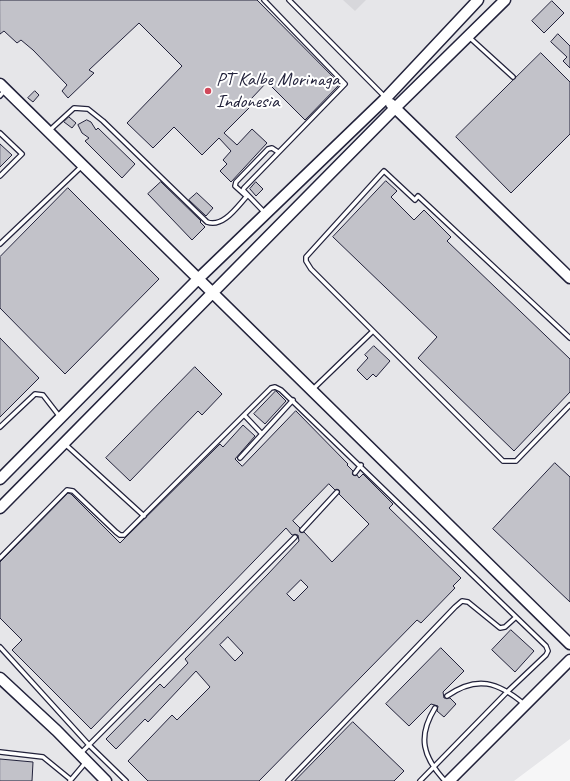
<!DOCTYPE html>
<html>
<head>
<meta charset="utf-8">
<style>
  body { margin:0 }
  canvas { display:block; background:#f6f6f7 }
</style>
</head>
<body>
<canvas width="570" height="781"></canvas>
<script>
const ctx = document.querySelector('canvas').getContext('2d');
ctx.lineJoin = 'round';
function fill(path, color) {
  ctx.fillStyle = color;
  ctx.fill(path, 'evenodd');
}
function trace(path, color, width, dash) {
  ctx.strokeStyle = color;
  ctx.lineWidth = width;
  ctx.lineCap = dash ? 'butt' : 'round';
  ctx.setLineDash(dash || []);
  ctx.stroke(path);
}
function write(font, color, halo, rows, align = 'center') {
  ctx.font = font + ' Caveat,sans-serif';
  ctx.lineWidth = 4;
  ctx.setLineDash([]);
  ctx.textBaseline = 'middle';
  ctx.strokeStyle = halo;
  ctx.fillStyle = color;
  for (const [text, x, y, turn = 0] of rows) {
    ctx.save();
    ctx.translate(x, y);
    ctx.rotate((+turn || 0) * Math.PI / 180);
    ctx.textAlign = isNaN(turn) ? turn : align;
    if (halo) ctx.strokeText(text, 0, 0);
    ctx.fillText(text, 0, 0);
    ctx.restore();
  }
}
const built = new Path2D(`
  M0,0H570V739L514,781H0Z`);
const green = new Path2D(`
  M343,0H366L355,11Z`);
const building = new Path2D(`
  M0,0H257L340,84L305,120L267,82L251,99L254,103L224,133L237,145L252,129L267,143L231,182L220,171L227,164L223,160L231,151L219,138L202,155L174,127L153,148L127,123L182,66L139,23L89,70L94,73L68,98L62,91L67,85L33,50L21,40L17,43L4,31L0,34Z
  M552,1L564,13L544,33L532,21Z
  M558,34L570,46V68L563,61L567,57L551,42Z
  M541,53L570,82V134L511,193L456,137Z
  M35,91L39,95L33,102L28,98Z
  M69,117L76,123L72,128L64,122Z
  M87,120L91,122L96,130L98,128L135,164L122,178L85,141L89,138L82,133L78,125Z
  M0,144L12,155L0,167Z
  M386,181L397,191L391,197L414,220L424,210L451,237L447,241L570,359V392L514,451L418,358L437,337L333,237Z
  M161,182L201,221L200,222L205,227L192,240L148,194Z
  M256,182L263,189L256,196L250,189Z
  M68,188L159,279L65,374L0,308V257Z
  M197,193L213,208L206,216L189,200Z
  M0,338L39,378L0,417Z
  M374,346L390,361L376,377L373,374L367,380L357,370L368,358L365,355Z
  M195,367L222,394L202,415L198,411L130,481L106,458Z
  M276,391L286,401L265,424L254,414Z
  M296,411L348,464L347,465L353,471V475H357L359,478L363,474L393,504L389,508L461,578L453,586L455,588L421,623L417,620L259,781H148L128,761L172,715L177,720L210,687L196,671L148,722L145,719L116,749L106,739L160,684L164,688L188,663L185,659L268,574L299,541L298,535H292L286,528L91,729L12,650L22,640L0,618V562L68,493L71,494L120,543L220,444L223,447L243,425L255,436L235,459L242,466ZM329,484L335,490H339V494L369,524L332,562L304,532H300V528L293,521ZM301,580L308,587L294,601L287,594ZM228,637L243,653L235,661L220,645Z
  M555,463L570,477V602L493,529Z
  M511,630L534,651L515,672L492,650Z
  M441,648L464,671L443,692L444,698H450L456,704L444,717L437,711L438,706L431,704L409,726L386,704Z
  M353,722L404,771L394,781H295Z
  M0,759L33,762L32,781H0Z`);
const lane = new Path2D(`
  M264,0L345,84L244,188L243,190L265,213
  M289,0L385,97
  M469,37L513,77
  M0,96L5,90
  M50,130L74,108L88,109L103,121L207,222C223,228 237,207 247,196
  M0,133L22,154L0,176
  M245,195L235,186L236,182L268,149L272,148L278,152
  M0,244L82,166
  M570,338L418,196L415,200L384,171L306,257V261L311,269L503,461H516L570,405
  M313,389L372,332
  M245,416L262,434
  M0,427L35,394L43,395L60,417
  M65,444L144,516
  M240,458L293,400
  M355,473L361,465
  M302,530L337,492
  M0,558L67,490L73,491L116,532L120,535H124L271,388L275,387L281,390L546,646L548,651L546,655L508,691L420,781
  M0,647L89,745L126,781
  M447,696C477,675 498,682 524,704
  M435,708C417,737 423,757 445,781
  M0,752L43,757L70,779
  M81,753L295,537
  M70,781L86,762
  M288,781L455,607L462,601L468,602L500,628L505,627L516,617`);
const secondary = new Path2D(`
  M0,84L570,644
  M391,104L570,278
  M0,479L199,278L386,98L478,0
  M0,508L395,108L505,0
  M0,678L57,731L106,781
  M449,781L570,660`);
const markers = [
  [208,91,4,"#d1495b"]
];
const poiNames = [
  ["PT Kalbe Morinaga",216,80],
  ["Indonesia",216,102]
];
fill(built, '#e6e6e9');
fill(green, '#d7d7db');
fill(building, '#c2c2c9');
trace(building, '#22223b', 1);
trace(lane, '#22223b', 6);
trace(secondary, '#22223b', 13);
trace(lane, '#fff', 3.5);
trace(secondary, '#fff', 10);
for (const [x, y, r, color] of markers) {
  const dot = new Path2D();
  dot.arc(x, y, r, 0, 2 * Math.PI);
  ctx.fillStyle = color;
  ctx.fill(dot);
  trace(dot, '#fff', 1.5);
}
write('19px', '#22223b', '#fff', poiNames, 'left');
</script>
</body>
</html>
